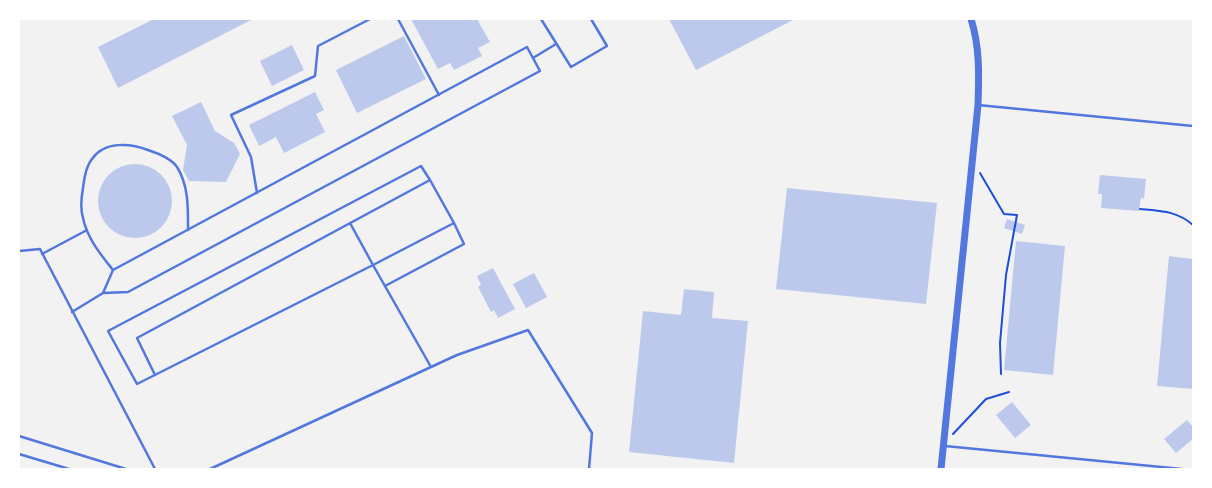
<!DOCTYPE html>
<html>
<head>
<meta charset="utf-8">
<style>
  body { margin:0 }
  #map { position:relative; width:1212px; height:488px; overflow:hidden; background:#f2f2f2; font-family:"Varela Round",sans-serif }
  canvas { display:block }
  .frame { position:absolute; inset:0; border:20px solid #fff; pointer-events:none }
</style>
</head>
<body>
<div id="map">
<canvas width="1212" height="488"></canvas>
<div class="frame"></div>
</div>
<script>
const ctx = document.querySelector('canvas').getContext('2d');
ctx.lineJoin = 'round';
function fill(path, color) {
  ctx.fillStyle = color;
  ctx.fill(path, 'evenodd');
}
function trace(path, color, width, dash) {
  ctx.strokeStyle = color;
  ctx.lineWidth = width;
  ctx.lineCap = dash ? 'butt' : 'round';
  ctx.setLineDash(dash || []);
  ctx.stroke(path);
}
const building = new Path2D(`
  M154,19H253L118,88L98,47Z
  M411,19H477L490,42L478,48L482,56L454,70L450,63L438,69Z
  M669,19H795L696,70Z
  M404,36L426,79L357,113L336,70Z
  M292,45L304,70L272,86L260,61Z
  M315,92L324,110L316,114L325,132L284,153L276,137L259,146L249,125Z
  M201,102L215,131L234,143L240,154L226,182L189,181L183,170L187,145L172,116Z
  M98 201a37 37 0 1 1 74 0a37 37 0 1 1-74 0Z
  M1100,175L1146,179L1144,199L1141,198L1139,211L1101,208L1102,194H1098Z
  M787,188L937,203L926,304L776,289Z
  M1007,219L1025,225L1022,234L1004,228Z
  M1016,241L1065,246L1053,375L1004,370Z
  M1169,256L1193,259V389L1157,386Z
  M493,268L515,309L498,318L494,310L491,312L478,287L481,285L477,276Z
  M534,273L547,297L526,308L513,284Z
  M684,289L714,292L712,318L748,321L734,463L629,452L643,311L681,315Z
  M1012,402L1031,425L1015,438L996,415Z
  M1187,420L1193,427V439L1176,453L1164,439Z`);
const path = new Path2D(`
  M980,173L1004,214L1017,215L1006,275L1000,343L1001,374
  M1140,209C1161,211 1177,211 1193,225
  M953,434L986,399L1009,392`);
const service = new Path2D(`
  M398,19L439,95
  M541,19L571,67L607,46L591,19
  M533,58L556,44
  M978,105L1193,126
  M257,193L251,157L231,115L315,76L318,46L370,19
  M350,223L373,265L137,384L108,331L421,166L430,180
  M19,251L40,249L155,469
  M42,254L87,230
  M113,270C101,255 87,238 83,218C80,208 81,199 83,188C84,179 86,166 92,159C104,141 130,143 148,150C157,153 171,158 177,167C189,186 188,209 188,230
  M385,286L464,244L454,223
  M72,312L103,293L128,292L540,71L527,47L113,270L103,293
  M155,375L137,338L430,180L454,223L373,265L431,367
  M19,436L126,469
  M945,446L1182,469
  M19,454L69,469
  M210,469L457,355L528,330L592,433L589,469`);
const tertiary = new Path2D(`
  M941,469L978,105C979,76 980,47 971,19`);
fill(building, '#bdc9ec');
trace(path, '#1d4ed8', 2);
trace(service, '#5277de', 2.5);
trace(tertiary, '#5277de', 7);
</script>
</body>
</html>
